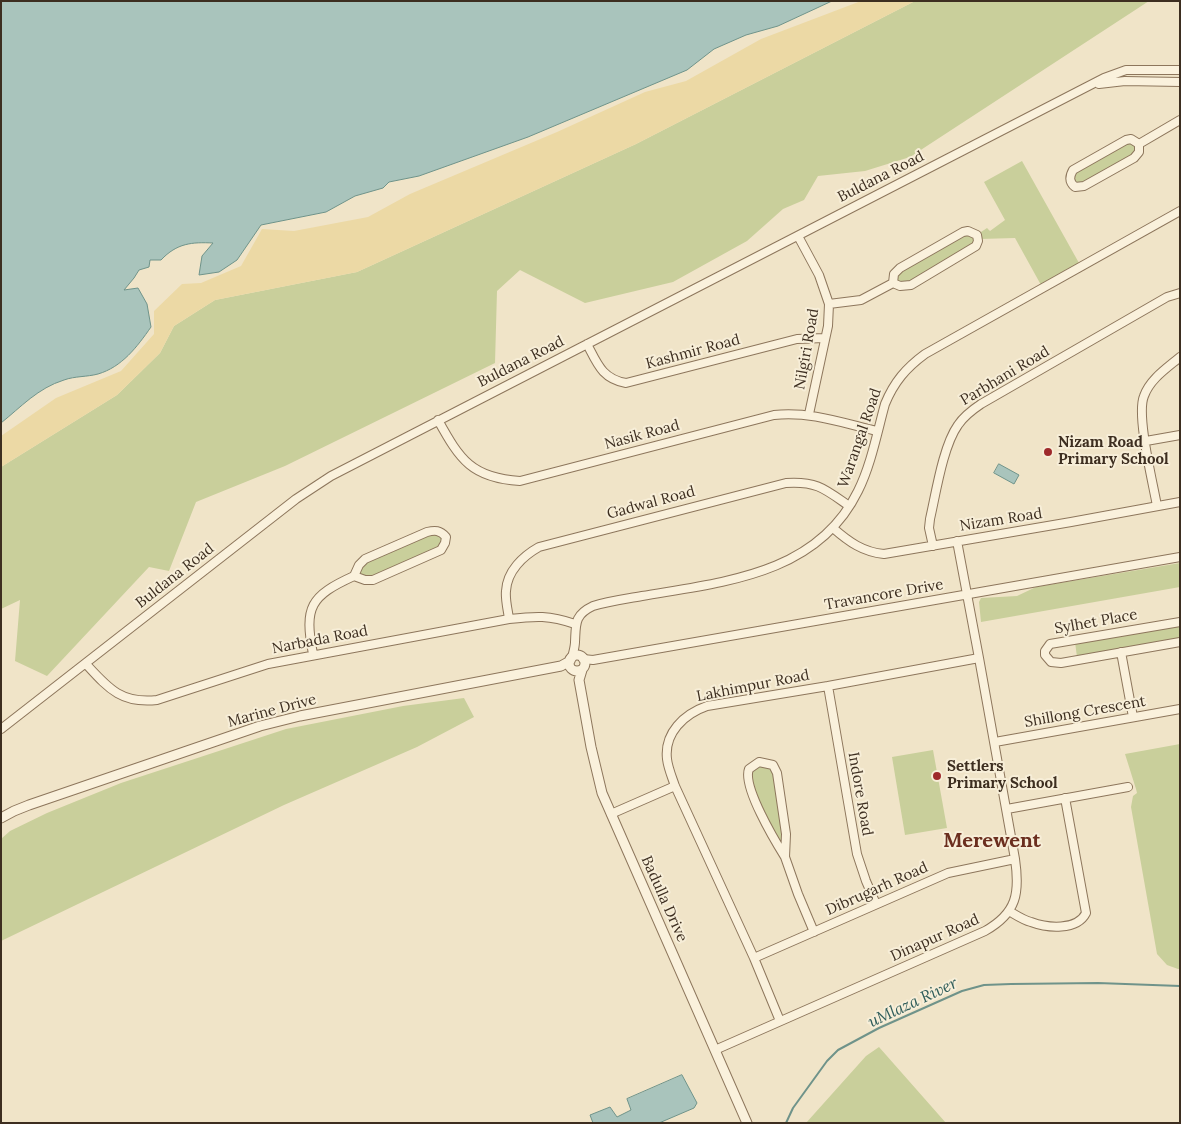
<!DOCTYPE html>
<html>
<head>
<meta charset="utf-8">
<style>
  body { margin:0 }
  #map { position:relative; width:1181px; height:1124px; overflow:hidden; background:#f0e4c8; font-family:Lora,serif }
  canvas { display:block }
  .frame { position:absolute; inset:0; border:2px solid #3d2e20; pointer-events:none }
</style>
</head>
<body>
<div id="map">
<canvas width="1181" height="1124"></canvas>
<div class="frame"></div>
</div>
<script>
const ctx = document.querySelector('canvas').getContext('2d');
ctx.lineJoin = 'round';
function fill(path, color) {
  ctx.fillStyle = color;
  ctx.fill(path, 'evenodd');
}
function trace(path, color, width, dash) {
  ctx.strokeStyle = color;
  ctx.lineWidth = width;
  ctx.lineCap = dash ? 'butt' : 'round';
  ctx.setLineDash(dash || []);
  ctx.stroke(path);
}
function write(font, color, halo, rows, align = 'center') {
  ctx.font = font + ' Lora,serif';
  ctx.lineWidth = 4;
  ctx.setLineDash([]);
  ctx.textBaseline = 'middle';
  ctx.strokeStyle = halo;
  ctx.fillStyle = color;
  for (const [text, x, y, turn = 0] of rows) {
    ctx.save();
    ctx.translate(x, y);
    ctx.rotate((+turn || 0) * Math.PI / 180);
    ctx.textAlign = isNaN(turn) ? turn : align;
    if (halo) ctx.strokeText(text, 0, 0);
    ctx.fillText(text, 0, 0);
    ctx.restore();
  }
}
const green = new Path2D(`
  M915,1H1149L910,157L865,171L818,176L804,200L783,209L747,241L673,282L585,303L520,270L497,291L495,363L285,466L196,502L169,571L149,567L47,676L15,661L20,600L1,609V467L117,395L160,353L174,326L215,300L357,272L636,144Z
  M1130,142L1137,147V153L1088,182L1075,184L1072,174Z
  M1022,161L1079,263L1041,285L1015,238L980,239L978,234L987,228L990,231L1005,220L984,182Z
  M971,233L976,242L907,283H899L897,280L896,275L959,236Z
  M431,532L442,535L443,545L370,579L360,575L359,573L363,563Z
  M1180,563V587L981,622L979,602L981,598L1017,596L1036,587Z
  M1180,624V639L1077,657L1075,642Z
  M464,698L474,717L417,747L284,805L1,941V839L10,831L47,813L121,783L286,729L403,706Z
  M1180,744V969H1178L1167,965L1157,954L1131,807L1133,796L1137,793L1136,789L1125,754Z
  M933,750L947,828L905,835L892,757Z
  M759,766L769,767L773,774L783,828L781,842L775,837L749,779V773Z
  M879,1047L946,1123H806L866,1056Z`);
const sand = new Path2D(`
  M861,1H915L636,144L357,272L215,300L174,326L160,353L117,395L1,467V436L56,398L121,371L154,334V311L182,284L201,283L241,266L262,229L294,231L368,217L410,194L557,132L645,92L686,81L761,39Z`);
const water = new Path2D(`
  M1,1H832L778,26L746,35L714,49L687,70L528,137L419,176L389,182L383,188L355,196L326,212L261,225L237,260L219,272L199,275L202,256L213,243C192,242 177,243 161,260H150L149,267L139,270L134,278L124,290L138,288L147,304L151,327C137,347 122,367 98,374C87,377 75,376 64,380C38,388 21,407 1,423Z
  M999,464L1019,475L1014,484L994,473Z
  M682,1075L697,1103L694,1108L659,1123H593L590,1115L610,1107L617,1117L631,1110L627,1099Z`);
const stream = new Path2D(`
  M786,1123L793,1108L827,1061L838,1050L879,1028L962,991L984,985L1011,984L1098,983L1180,986`);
const minor = new Path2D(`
  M1099,84L1125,81L1180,82
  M1131,139L1139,144V152L1134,158L1084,186L1075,187C1069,182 1069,177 1073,170L1126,140Z
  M1139,144L1180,120
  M798,236L819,275L829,304L828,326L809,414
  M829,304L861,300L893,283L900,286L911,285L976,246L978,241L977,235L968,231L963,232L900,268L894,274L893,283
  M587,344C597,363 602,379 626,383L797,339L825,338
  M438,420C460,460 472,478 520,481L774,415C810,411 843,423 877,431
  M1146,441L1180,435
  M1157,506C1153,483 1136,415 1144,396C1150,379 1167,368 1180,357
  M833,528C849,542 863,552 884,554L1071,522L1180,502
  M933,546L929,528L930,519C936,493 943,446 958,425C964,416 972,410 981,404L1167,297L1180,293
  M509,619C508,610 505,600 506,591C507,571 523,556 539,547L786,483C817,481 825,489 849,506
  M1180,622L1056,643L1050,644L1045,651V655L1051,662L1061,663L1180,642
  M1121,652L1133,717
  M313,654C304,607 310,596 354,576L359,565L365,559L427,532C435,530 440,530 446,537L445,543L441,550L373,580H365L354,576
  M572,658C573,653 575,647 575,642C576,624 574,615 593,606C609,601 626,599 642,596C723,582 817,575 858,491C871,465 877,433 885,404C894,382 906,368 925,354L1180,211
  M583,659L593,660L1180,557
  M86,664C108,688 121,704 157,700L268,664L509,619C536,616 549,615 575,624
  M828,686L857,854L866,881L876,904
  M1,729L296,499L331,476L1104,78L1126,70H1180
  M995,742L1180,709
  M759,762L773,765L777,773L786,834L785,857C775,841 742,786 749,769Z
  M1007,809L1128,787
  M611,814L675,786
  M785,857L798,894L814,932
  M1009,911C1016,915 1023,920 1031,922C1047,928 1077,931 1086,913L1065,798
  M754,958L948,873L1015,859
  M780,1021L754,958L675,786C672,777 668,768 667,759C664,733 684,714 707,706L828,686L979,658
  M715,1050L985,931C1017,913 1020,893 1015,859L979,658L957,541`);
const tertiary = new Path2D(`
  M569 663a8 8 0 1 1 16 0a8 8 0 1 1-16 0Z
  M582,670L579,680L591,747L602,793L747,1123
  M1,818L14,811L29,805L260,726L300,716L561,666L570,661`);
const markers = [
  [1048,452,5,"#9e2a2b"],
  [937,776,5,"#9e2a2b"]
];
const streetNames = [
  ["Buldana Road",881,177,-27],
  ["Nilgiri Road",807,349,-80],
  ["Kashmir Road",693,352,-15],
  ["Buldana Road",521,362,-27],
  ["Parbhani Road",1005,376,-31],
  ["Nasik Road",642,435,-15],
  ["Warangal Road",860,438,-71],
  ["Gadwal Road",651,503,-15],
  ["Nizam Road",1001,520,-9],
  ["Buldana Road",175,576,-38],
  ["Travancore Drive",884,595,-10],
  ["Sylhet Place",1096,622,-10],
  ["Narbada Road",320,640,-11],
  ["Lakhimpur Road",753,686,-11],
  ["Marine Drive",272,711,-15],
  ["Shillong Crescent",1085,712,-10],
  ["Indore Road",860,794,80],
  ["Dibrugarh Road",877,889,-24],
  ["Badulla Drive",664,899,66],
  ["Dinapur Road",935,938,-24]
];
const poiNames = [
  ["Nizam Road",1058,443],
  ["Primary School",1058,460],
  ["Settlers",947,767],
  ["Primary School",947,784]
];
const waterNames = [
  ["uMlaza River",913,1003,-25]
];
const districtNames = [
  ["Merewent",992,841]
];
fill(green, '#c9cf9b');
fill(sand, '#ecd9a5');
fill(water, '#a9c4bc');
trace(water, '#6f938a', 1);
trace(stream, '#6f938a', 2);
trace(minor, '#8d765c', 10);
trace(tertiary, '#8d765c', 11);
trace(minor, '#faf1dc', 8);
trace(tertiary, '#faf1dc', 9);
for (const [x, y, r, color] of markers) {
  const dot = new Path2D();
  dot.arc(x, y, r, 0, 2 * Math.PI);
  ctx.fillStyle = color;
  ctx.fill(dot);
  trace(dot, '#f7eed8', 2);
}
write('15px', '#3d2e20', '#f7eed8', streetNames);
write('bold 15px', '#3d2e20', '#f7eed8', poiNames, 'left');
write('italic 16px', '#2f5d5a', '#f7eed8', waterNames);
write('bold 20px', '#6b2e1e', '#f7eed8', districtNames);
</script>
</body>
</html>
